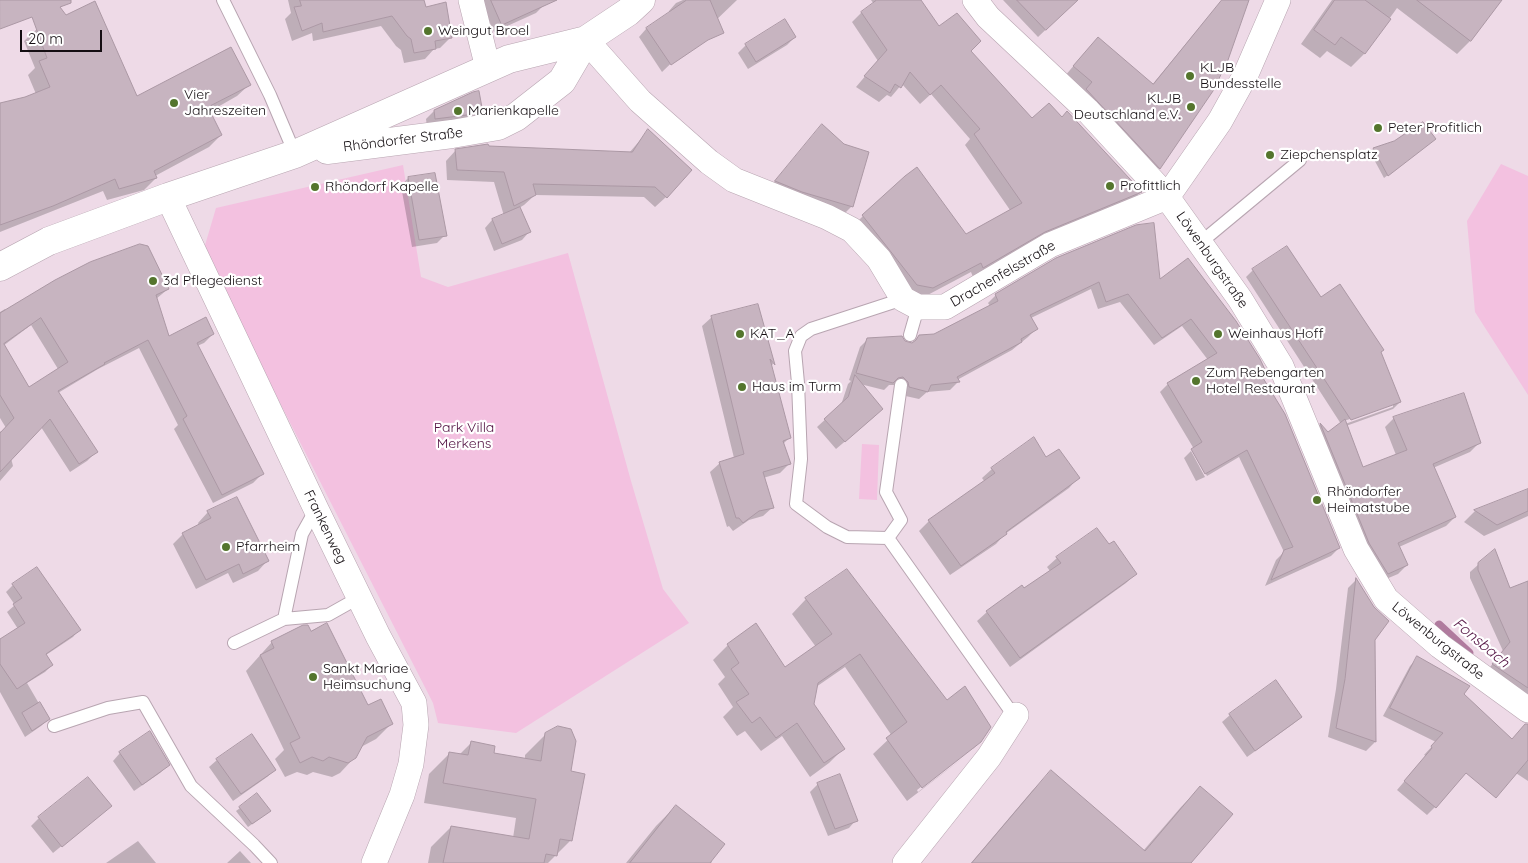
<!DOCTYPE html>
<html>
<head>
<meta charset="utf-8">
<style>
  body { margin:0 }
  #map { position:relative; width:1528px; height:863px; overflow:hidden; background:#eedae7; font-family:Quicksand,sans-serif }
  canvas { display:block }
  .scale { position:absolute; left:20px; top:30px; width:82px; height:22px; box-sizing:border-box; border:2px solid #140e12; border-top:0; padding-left:6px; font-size:15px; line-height:18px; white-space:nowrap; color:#140e12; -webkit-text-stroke:4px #fff; paint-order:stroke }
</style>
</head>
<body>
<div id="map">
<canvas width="1528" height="863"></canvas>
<div class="scale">20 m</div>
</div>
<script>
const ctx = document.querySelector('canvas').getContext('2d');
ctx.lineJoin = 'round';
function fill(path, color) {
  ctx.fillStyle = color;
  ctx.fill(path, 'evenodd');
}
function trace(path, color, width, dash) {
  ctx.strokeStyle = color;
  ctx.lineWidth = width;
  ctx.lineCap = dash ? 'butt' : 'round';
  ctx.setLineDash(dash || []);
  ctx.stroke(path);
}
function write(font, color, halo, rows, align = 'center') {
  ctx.font = font + ' Quicksand,sans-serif';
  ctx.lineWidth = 4.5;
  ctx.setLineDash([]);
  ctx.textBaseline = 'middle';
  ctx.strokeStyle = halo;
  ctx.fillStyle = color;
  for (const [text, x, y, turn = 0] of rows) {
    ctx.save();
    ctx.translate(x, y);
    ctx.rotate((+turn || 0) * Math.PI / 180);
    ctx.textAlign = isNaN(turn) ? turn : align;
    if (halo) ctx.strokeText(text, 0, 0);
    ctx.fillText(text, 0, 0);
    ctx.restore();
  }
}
const green = new Path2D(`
  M1501,164L1528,176V395L1475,312L1467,221Z
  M403,165L421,277L448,287L568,253L631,481L663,589L689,623L516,733L438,723L433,703L203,252L216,208Z
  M862,444L879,445L877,500L859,499Z`);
const shadow = new Path2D(`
  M288,0H423L425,9L450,38L440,48L434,49L425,59L404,63L401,50L396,46L381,26L313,41L312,33L292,41L285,19L291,13Z
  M480,0H542L544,5L536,13L494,32Z
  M683,0H737L662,72L639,37L646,29L670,13L669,11L676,3Z
  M871,0H919L939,28L970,51L1032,120L1141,192L1131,201L973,277L971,272L922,298L907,295L853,226L863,216L965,235L1010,210L965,145L970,139L931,94L920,104L902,84L891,97L887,95L879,102L856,87L878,61L852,22L861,13L874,4Z
  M1003,0H1077L1038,37Z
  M1222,0H1238L1159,168L1149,178L1064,77L1088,49L1152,85Z
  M1332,0H1501L1471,40L1457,54L1397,8L1364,54L1351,67L1327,51L1320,58L1301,44Z
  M37,29L136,98L250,84L237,96L209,112L221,135L209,147L155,176L156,178L144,190L107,200L103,191L0,232V105L36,94L28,75L35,68L24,41Z
  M795,37L787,45L748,69L738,53L746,45Z
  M434,111L481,112L474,120L427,127L426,119Z
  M822,125L852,206L844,214L768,189Z
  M648,131L666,197L655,207L644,197L535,195L524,205L519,208L529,232L522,240L494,251L485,228L492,220L504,216L494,182L447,180L446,161L456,150L488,147L629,153Z
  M1394,142H1431L1384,178L1370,152L1373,149Z
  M408,178L445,235L437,243L412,247L401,186Z
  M1287,247L1321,298L1380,353L1400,402L1393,409L1346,426L1362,468L1396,455L1385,427L1394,418L1479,443L1470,452L1433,468L1455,517L1446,526L1399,547L1407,565L1398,574L1379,582L1311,433L1320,424L1327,434L1341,424L1246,277L1253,270ZM1393,404V407L1345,424L1344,421Z
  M1057,259L1159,282L1267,376L1262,380L1339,548L1331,556L1265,586L1276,560L1284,552L1239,457L1207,476L1193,450H1192L1194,449L1160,392L1168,384L1208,360L1182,326L1154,345L1120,302L1098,309L1091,289L1031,318L1036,329L1028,337L1012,350L957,380L958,382L950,390L927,392L919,399L901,395V390L894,385H889L884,390L860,384L874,417L836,449L817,427L841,405L848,384L851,381L849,380L860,347L868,339L911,344L919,336L935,335L990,306L988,303L996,295Z
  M168,289L156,299L169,337L213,334L204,343L197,346L262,474L253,483L213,503L174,429L178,425L139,348L98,369L58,393L96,452L87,461L70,472L41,427L11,458L13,466L0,481V431L17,446L0,418V312L5,309L6,311ZM31,325L58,369L29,388L3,346Z
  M757,305L773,364L770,367L789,438L783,444L789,464L780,473L763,478L773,507L763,516L749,520L733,531L729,526L727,527L710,472L720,463L734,458L702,326L712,317Z
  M1191,451L1205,477L1196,481L1184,458Z
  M1046,459L1078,478L1069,488L1005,534L996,544L950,575L919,531L929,521L985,482L982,478L992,469Z
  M1528,491V516L1484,536L1464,522L1475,511Z
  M208,512L268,560L258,571L233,583L228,573L196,589L173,544L183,534L199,526L198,523Z
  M1108,546L1135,574L1126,583L1010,667L977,621L987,612L1050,571L1047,567L1057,558Z
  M1479,564L1510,589L1528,582V704L1486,672L1503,651L1470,578V572Z
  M1356,580L1373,607L1375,742L1366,751L1328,737L1336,689L1348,588Z
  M13,585L79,630L73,637L46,655L52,665L45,672L27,683L48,719L41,726L25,737L0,692V641L18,629L7,612L15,605L6,592Z
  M806,599L947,701L980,741L973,749L974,746L917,790L918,792L967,755L907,801L873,754L892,736L845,667L816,687L813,705L843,749L829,763L810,777L782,736L761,751L745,731L737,736L723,717L733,707L718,684L725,677L713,660L728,645L756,625L785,669L816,647L792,614Z
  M272,642L391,724L376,739L361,747L355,757L340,773L332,777L313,772L307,775L297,772L285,777L275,759L284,750L246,671Z
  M1418,658L1463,694L1511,740L1528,725V781L1455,733L1435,807L1427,815L1397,790L1426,756L1424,755L1436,742L1383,716L1410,666Z
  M1230,715L1301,717L1293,724L1247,757L1222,722Z
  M546,734L570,772L571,840L548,863H428L431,847L451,827L513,838L516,818L424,803L429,774L449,754L459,755L471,743L493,754L525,759V755Z
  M120,753L168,765L160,773L134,791L113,761Z
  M217,760L275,770L267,777L233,801L209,767Z
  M1051,772L1143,851L1181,807L1200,788L1189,863H971L1032,791Z
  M818,784L856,820L849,828L828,836L810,792Z
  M110,806L53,853L31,826L39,818Z
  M676,806L712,862L711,863H626L656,826Z
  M240,808L266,814L248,827L236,811Z
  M138,841L156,863H106Z
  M240,851L251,863H227Z`);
const stream = new Path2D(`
  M1439,625L1469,653`);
const building = new Path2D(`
  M0,0H71V3L60,7L66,15L95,1L137,96L231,47L251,85L208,107L222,135L154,171L157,178L119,189L115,179L53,206L0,225V103L25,97L50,87L39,61L47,58L32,17L0,29Z
  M300,0H424L426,7L446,2L452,38L435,41L436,49L414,53L411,39L407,36L392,16L323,32L322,23L302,31L294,7L301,6Z
  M491,0H557L502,25Z
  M687,0H710L724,33L708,40L671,65L646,28Z
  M877,0H921L939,26L957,13L981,41L971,51L1032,118L1049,103L1062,117L1067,111L1142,192L1045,232L983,268L981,263L933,288L917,285L862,215L905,176L917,167L966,234L1022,203L974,134L980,129L941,85L930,95L910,72L901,88L895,84L890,93L864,76L887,50L861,12Z
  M1017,0H1078L1046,30Z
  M1222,0H1249L1228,60L1213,91L1160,169L1086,89L1092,82L1073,66L1098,37L1153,84Z
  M1335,0H1365L1391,19L1365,54L1341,37L1335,45L1314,30Z
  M1417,0H1502L1471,41Z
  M785,19L796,37L756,62L745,44Z
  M479,91L483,113L435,119L434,110L473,92Z
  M1423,122L1436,139L1388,176L1373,148L1394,141Z
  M822,124L844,144L869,152L853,207L802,192L775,181Z
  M648,129L692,170L667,198L655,187L533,184L536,195L514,206L504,172L457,170L455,149L488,144L489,146L632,152Z
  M435,173L447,236L419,240L408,177Z
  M520,207L531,232L502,244L492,219Z
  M1154,223L1160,279L1188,258L1236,321L1260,359L1268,376L1263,378L1285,414L1340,548L1271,580L1284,550L1293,547L1247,450L1205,474L1191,449L1202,442L1167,383L1217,353L1191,319L1162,338L1128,294L1106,302L1099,282L1030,315L1038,329L1021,339L1022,342L957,377L960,382L931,385L928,392L909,387L908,382L903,377L898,378L893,383L856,373L867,338L902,336L905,341L912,343L916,340L919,335L934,334L998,301L995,294L1056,258L1136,225Z
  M140,244L148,246L169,289L156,295L169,336L206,317L214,334L197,343L264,474L222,495L183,419L187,416L148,340L104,363L105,364L58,391L98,452L79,464L50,419L0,472V433L14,418L0,395V313L55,280L90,262ZM41,318L68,362L29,387L4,344Z
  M1287,246L1321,297L1340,284L1384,350L1381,352L1401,402L1351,420L1252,269Z
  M758,304L775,365L770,359L791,438L783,441L791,464L763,472L774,508L759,511L743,523L739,518H736L719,462L744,454L711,316Z
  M855,375L883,409L845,442L824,419L848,397Z
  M1464,393L1481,443L1433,464L1456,517L1398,543L1408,565L1388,574L1369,543L1320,423L1328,432L1345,419L1363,467L1407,450L1393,417Z
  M1034,437L1046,457L1059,449L1080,478L1006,532L1007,534L961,566L928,520L995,473L991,468Z
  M1528,489V511L1497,525L1474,510Z
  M237,497L269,561L243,574L239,564L206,580L182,533L211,518L207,511Z
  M1097,528L1109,544L1114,541L1137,574L1020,658L986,611L1022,585L1024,588L1061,563L1056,557Z
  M1495,549L1510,588L1528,581V688L1492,664L1510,642L1478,570V563Z
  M37,567L81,630L46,654L53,665L17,689L0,664V639L25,623L13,604L22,598L12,584Z
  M847,569L947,700L965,686L991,727L981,742L922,788L886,738L907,722L860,654L818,683L814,704L845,749L824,763L797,723L776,738L760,717L752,723L736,702L749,694L731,669L739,663L727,644L756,623L785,667L832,634L805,598Z
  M1356,578L1374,607L1389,621L1375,640L1376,742L1336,728L1345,679Z
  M327,623L368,705L381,699L393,724L367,737L356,758L348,763L329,757L323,761L312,757L300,763L290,743L300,738L260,655L274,648L271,641L303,625H308L311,631Z
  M1417,656L1470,686L1464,694L1512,739L1525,724H1528V760L1496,798L1466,773L1436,808L1404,781L1432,748L1431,746L1443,733L1390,708Z
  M1276,680L1302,717L1255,751L1229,714Z
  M40,702L50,719L32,731L22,713Z
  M558,726L571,729L576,741L571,771L585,774L572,841L560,839L557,856L546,854L544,863H443L451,826L529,839L536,799L443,783L449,752L468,755L471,741L495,746L494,753L541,761L545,733Z
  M150,731L170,765L142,785L119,752Z
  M252,734L276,770L241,794L216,759Z
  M1051,770L1145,851L1200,786L1233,814L1191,863H972Z
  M840,774L858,821L835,829L817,783Z
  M88,777L112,806L62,847L38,817Z
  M257,793L271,811L252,824L239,807Z
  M676,805L725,844L710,863H630Z`);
const lane = new Path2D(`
  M223,0L270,95L295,154
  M1200,243L1300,160
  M910,335L918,307
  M316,509L302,534L284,619L328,615L360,597
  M888,538L847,537L827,527L796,504L801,459L798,383L795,351L801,336L811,329L903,299
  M888,538L1012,713L1016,715
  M888,538L901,520L886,492L901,385
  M234,643L284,619
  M54,726L108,708L143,702L191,786L254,845L271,863`);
const street = new Path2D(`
  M471,0L488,68
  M975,0L988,17L1087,110L1167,197L1240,299L1281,366L1356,549L1386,599L1440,646L1528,710
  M586,40L640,101L709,162L734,180L827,217L852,230L879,259L903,299L918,307H945L1050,245L1167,197L1220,121L1246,74L1278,0
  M168,197L316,509L378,636L414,703L416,725L411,764L402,795L374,863
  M905,863L989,757L1016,715`);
const secondary = new Path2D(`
  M327,150L452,134L498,126L516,117L562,81L586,40L628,12L641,0
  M0,267L49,241L168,197L295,154L509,59L586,40`);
const markers = [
  [428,31,5,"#54752d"],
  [1190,76,5,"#54752d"],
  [174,103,5,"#54752d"],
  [1191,107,5,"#54752d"],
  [458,111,5,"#54752d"],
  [1378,128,5,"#54752d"],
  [1270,155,5,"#54752d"],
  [1110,186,5,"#54752d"],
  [315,187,5,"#54752d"],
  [153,281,5,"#54752d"],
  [740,334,5,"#54752d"],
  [1218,334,5,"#54752d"],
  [1196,381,5,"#54752d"],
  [742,387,5,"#54752d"],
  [1317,500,5,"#54752d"],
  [226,547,5,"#54752d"],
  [313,677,5,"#54752d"]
];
const poiNames = [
  ["Weingut Broel",438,31],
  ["KLJB",1200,68],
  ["Bundesstelle",1200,84],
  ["Vier",184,95],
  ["Jahreszeiten",184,111],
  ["KLJB",1181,99,"right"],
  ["Deutschland e.V.",1181,115,"right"],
  ["Marienkapelle",468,111],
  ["Peter Profitlich",1388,128],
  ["Ziepchensplatz",1280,155],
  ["Profittlich",1120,186],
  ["Rhöndorf Kapelle",325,187],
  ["3d Pflegedienst",163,281],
  ["KAT_A",750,334],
  ["Weinhaus Hoff",1228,334],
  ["Zum Rebengarten",1206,373],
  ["Hotel Restaurant",1206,389],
  ["Haus im Turm",752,387],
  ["Rhöndorfer",1327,492],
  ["Heimatstube",1327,508],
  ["Pfarrheim",236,547],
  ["Sankt Mariae",323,669],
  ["Heimsuchung",323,685]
];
const streetNames = [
  ["Rhöndorfer Straße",403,140,-7],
  ["Löwenburgstraße",1212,260,55],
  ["Drachenfelsstraße",1003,274,-30],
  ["Frankenweg",325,527,64],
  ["Löwenburgstraße",1438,641,39]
];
const parkNames = [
  ["Park Villa",464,428],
  ["Merkens",464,444]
];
const waterNames = [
  ["Fonsbach",1481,643,40]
];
fill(green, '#f3c1e0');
fill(shadow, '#0003');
trace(stream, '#b07b9e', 9);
fill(building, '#c7b4c0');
trace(building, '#ab98a4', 1);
trace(lane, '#b8a5b1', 14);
trace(street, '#b8a5b1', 26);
trace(secondary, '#b8a5b1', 29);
trace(lane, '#fff', 12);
trace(street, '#fff', 25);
trace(secondary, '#fff', 28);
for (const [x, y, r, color] of markers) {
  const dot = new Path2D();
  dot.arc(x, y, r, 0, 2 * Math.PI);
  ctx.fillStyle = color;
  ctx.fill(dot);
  trace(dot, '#fff', 2);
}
write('14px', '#140e12', '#fff', poiNames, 'left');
write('14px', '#140e12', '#fff', streetNames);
write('14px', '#511041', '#fff', parkNames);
write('italic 15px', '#521242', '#fff', waterNames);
</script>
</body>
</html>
